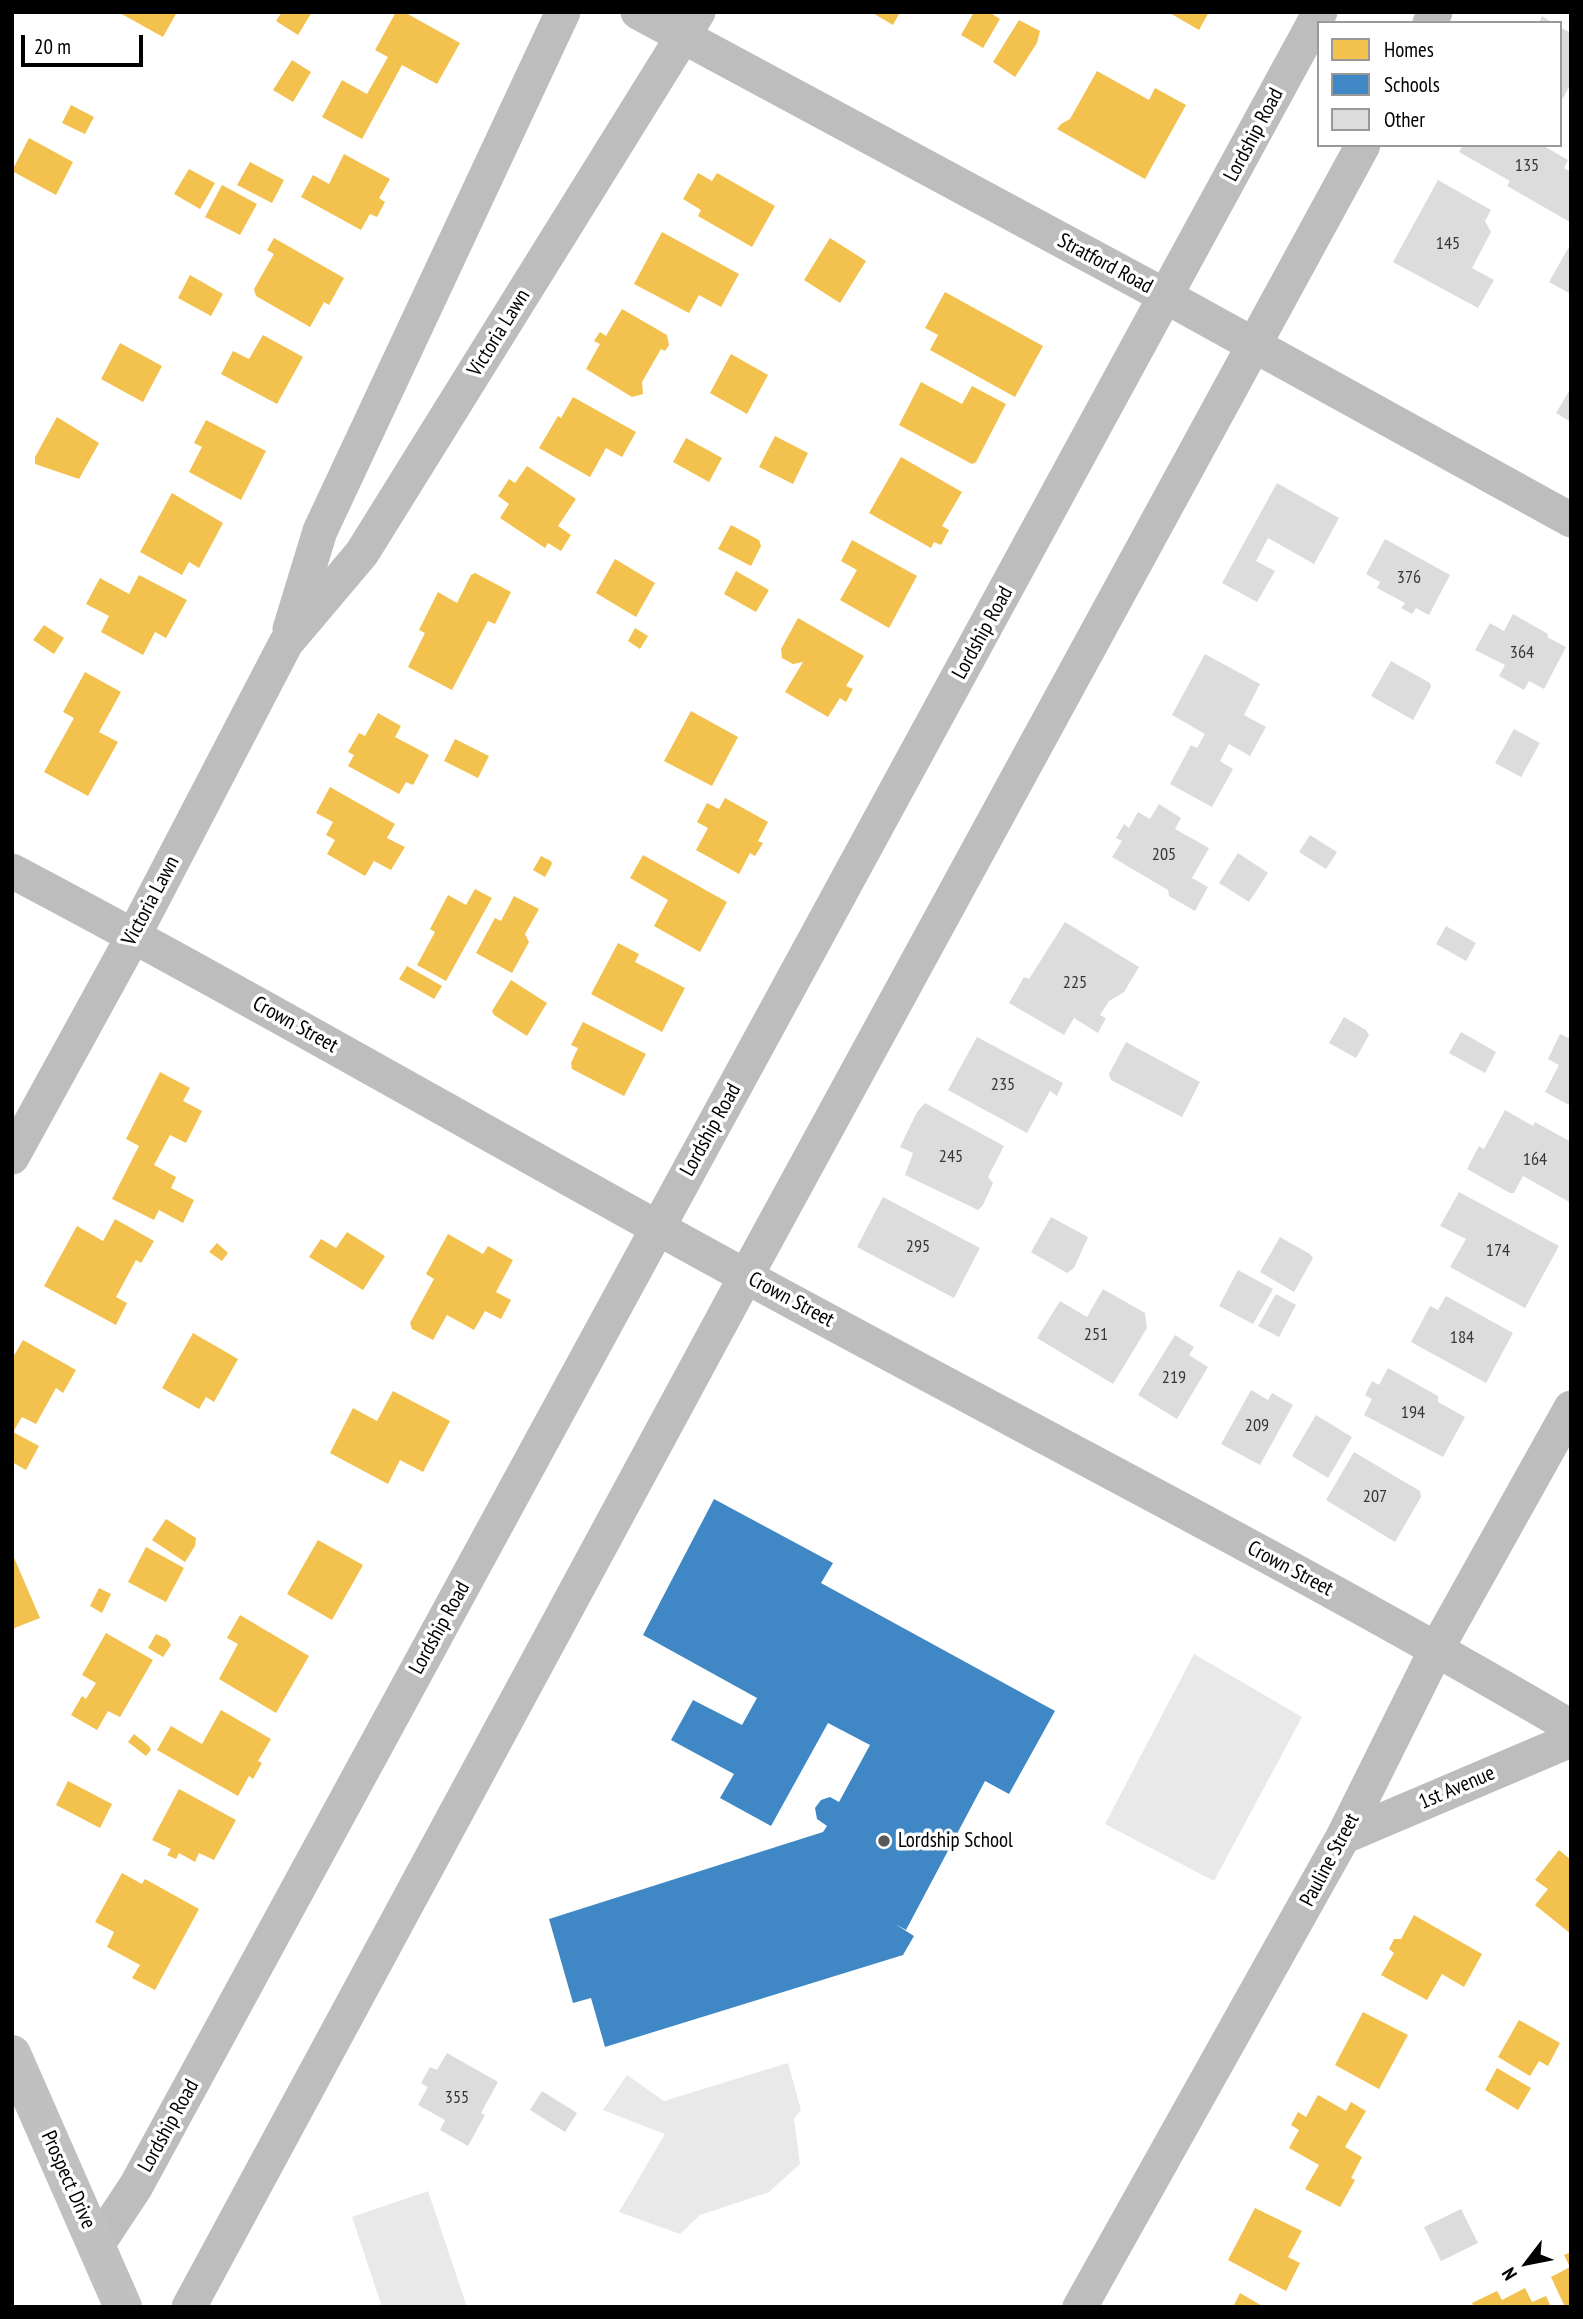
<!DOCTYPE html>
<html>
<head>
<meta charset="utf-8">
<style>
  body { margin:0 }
  #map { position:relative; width:1583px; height:2319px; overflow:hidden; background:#fff; font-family:"PT Sans Narrow",sans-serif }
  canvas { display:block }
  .frame { position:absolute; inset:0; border:14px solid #000; pointer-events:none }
  .legend { position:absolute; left:1317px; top:21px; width:245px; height:126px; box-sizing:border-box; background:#fff; border:2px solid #999; margin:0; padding:9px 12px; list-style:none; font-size:21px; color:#000 }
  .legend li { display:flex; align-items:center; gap:14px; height:35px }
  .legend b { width:35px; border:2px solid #999 }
  .north { position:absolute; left:1492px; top:2228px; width:70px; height:70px; -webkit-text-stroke:5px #fff; paint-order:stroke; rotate:238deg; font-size:19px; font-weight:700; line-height:28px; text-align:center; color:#000 }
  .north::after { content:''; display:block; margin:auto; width:24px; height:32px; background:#000; clip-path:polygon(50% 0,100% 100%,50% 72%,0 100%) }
  .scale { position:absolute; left:21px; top:35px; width:122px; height:32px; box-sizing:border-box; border:4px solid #000; border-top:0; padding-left:9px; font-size:21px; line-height:24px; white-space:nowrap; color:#000; -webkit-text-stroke:5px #fff; paint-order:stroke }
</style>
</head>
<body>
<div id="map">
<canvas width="1583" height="2319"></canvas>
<div class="frame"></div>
<ul class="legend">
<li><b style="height:19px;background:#f2c14e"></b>Homes</li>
<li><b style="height:19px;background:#3f88c5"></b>Schools</li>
<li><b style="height:19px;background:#dcdcdc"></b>Other</li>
</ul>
<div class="north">N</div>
<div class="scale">20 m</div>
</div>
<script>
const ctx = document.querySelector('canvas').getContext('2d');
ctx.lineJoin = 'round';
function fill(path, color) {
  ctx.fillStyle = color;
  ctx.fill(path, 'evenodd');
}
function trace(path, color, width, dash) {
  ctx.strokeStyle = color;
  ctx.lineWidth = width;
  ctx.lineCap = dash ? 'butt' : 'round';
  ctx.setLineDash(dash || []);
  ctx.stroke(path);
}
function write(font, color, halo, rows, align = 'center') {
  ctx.font = font + ' "PT Sans Narrow",sans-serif';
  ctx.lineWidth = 7;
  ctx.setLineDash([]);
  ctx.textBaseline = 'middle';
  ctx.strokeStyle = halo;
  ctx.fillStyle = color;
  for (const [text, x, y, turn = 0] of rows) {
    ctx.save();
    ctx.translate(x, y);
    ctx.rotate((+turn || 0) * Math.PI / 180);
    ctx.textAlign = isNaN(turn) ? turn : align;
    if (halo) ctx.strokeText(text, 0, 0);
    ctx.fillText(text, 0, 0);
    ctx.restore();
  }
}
const green = new Path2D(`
  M1194,1654L1302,1717L1214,1881L1105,1824Z
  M788,2063L801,2110L794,2119L800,2164L769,2192L700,2215L680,2234L619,2212L665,2134L603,2110L627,2075L664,2101Z
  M428,2191L467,2307H382L352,2217Z`);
const homes = new Path2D(`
  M118,12H177L163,37Z
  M282,12H312L298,35L276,21Z
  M396,12H404L460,43L437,84L402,65L362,139L322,117L342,80L367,94L388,57L375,50Z
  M871,12H900L893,25Z
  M974,12H989L1000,19L983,48L961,35Z
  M1168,12H1209L1199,30Z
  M1019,20L1040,31L1037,43L1015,77L993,62Z
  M292,60L311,72L293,102L273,90Z
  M1097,71L1149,100L1155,88L1186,105L1145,179L1057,129L1061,124L1070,119Z
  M71,105L94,117L85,134L62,123Z
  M29,138L73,162L56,195L12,171Z
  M344,154L390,179L379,198L385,202L377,217L370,214L361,230L301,197L313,175L329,184Z
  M250,162L284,180L272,203L237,185Z
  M189,169L215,183L200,209L174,194Z
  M698,173L712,181L717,173L775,206L752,247L698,216L701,210L683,199Z
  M222,185L257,204L240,235L205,217Z
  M662,232L739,274L721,307L699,295L689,313L634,284Z
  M274,238L344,278L329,305L324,302L310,327L256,296L254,289L274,254L267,250Z
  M830,238L866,261L840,303L804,280Z
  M190,275L223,294L211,316L178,298Z
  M945,292L1043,346L1015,397L930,350L938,335L925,328Z
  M622,309L667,335L669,345L665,351L661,349L642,382L643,394L632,397L586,369L600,344L594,341L600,332L606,336Z
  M263,335L303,357L277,404L221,374L233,351L249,359Z
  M120,343L162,366L143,402L101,379Z
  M731,354L768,375L747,414L710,393Z
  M921,382L962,404L972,386L1006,404L976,462L972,464L899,425Z
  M573,397L636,432L622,457L606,448L590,477L539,448L558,416L561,418Z
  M57,417L99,443L79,479L35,464V457Z
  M206,420L266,451L241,500L189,472L202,447L194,443Z
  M775,436L808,453L793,484L759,467Z
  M686,438L722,458L709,482L673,462Z
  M901,457L962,492L942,526L949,530L941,545L934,542L931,548L869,513Z
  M527,466L576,499L558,526L571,535L561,551L548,543L545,548L500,518L509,504L498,496L509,479L515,483Z
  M172,493L223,523L199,568L189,562L182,575L140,552Z
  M731,525L759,540L761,546L751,566L718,549Z
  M852,540L917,576L889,628L840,600L857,570L841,561Z
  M615,559L655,583L636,617L596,593Z
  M736,571L769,590L756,612L724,594Z
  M475,573L511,592L495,624L488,621L452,690L408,667L425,633L419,630L438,592L457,603L471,575Z
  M139,575L187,600L166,638L155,632L143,655L101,632L109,616L86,604L100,578L129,594Z
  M798,618L864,656L846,686L853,689L846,702L840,698L828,717L785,692L803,662L793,664L782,658L781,649Z
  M44,625L64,638L54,654L33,640Z
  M635,628L648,636L640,649L628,641Z
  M85,672L121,692L99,732L118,742L88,796L44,772L74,718L63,712Z
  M691,711L738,737L712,786L664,761Z
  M378,713L401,726L395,737L429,755L413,785L406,782L399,794L348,766L354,755L348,752L359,733L365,736Z
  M455,739L489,756L478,778L444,761Z
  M330,787L395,824L387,838L405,847L391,870L374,861L365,876L327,854L335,840L326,835L333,822L316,813Z
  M725,798L768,822L758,841L763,843L755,856L750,853L739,874L696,850L708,828L697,822L707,803L719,809Z
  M643,855L727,902L700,952L654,926L668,900L630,878Z
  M541,856L551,861L552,864L545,877L533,870Z
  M475,889L492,898L446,981L417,965L435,932L430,929L448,895L466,905Z
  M514,896L539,909L525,934L529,942L512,973L476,953L495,918L501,921Z
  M618,943L639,954L635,962L685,988L662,1032L591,994Z
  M407,966L442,986L434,999L399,979Z
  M511,980L547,1003L527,1036L494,1015L492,1011Z
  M583,1022L646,1054L624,1096L572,1069L571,1063L578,1048L571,1045Z
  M160,1072L190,1088L183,1101L202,1111L186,1143L170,1135L154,1165L176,1177L171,1188L194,1200L183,1223L159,1210L154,1220L112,1199L139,1146L126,1139Z
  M115,1219L154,1241L141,1263L136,1260L116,1297L127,1303L116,1325L44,1286L77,1226L103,1241Z
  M347,1232L385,1256L363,1290L309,1257L321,1239L336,1248Z
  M448,1234L483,1254L488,1246L513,1260L496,1292L511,1300L501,1319L485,1311L474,1330L447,1315L433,1340L412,1329L410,1323L434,1279L426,1274Z
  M217,1243L228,1253L222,1261L209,1252Z
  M193,1333L238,1359L214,1402L206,1397L199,1409L162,1388Z
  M23,1340L76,1370L63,1393L56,1388L36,1424L22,1417L13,1432L39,1446L26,1470L12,1462V1359Z
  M393,1391L450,1421L423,1472L400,1460L388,1484L330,1453L353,1408L377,1421Z
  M166,1519L196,1538L195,1546L185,1562L152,1540Z
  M318,1540L363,1565L332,1620L287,1594Z
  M146,1547L184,1568L166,1602L128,1582Z
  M12,1553L40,1618L12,1629Z
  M99,1588L111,1594L102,1613L90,1606Z
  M240,1615L309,1656L276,1713L219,1679L238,1644L227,1638Z
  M106,1633L153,1660L120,1717L108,1711L97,1730L71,1715L82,1696L86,1699L96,1683L82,1675Z
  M156,1634L167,1639L171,1645L163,1657L148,1648Z
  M221,1710L271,1739L258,1761L262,1763L253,1779L249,1776L238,1796L157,1750L171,1726L202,1744Z
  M134,1734L149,1746L151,1750L146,1756L128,1742Z
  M68,1781L112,1804L100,1828L56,1805Z
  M179,1789L236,1820L214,1860L199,1853L195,1862L179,1853L176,1859L167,1855L171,1849L152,1840Z
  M1559,1850L1571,1860V1934L1535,1905L1548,1889L1535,1880Z
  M122,1873L142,1884L145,1879L199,1909L155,1990L132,1978L140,1965L107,1947L114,1932L95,1922Z
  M1414,1915L1482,1954L1464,1987L1442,1974L1427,2000L1381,1975L1394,1953L1389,1949L1394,1939H1401Z
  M1363,2012L1408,2035L1379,2089L1335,2065Z
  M1519,2020L1560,2043L1548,2066L1539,2061L1530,2076L1498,2057Z
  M1497,2068L1531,2088L1518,2110L1485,2090Z
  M1318,2095L1346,2111L1351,2102L1366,2111L1345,2147L1362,2157L1351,2178L1355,2180L1340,2207L1305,2189L1319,2165L1289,2148L1299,2130L1291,2125L1298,2112L1306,2117Z
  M1255,2208L1302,2231L1288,2257L1300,2263L1286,2291L1228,2260Z
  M1571,2252V2307H1565L1551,2277L1570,2267L1564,2255Z
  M1525,2288L1532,2302L1546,2296L1551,2307H1474L1472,2303L1497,2291L1502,2300Z
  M1240,2293L1264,2307H1233Z`);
const schools = new Path2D(`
  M714,1499L833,1563L821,1583L1055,1711L1009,1794L985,1781L906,1930L895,1924L914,1936L903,1955L605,2047L591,1998L573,2003L549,1919L823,1832L827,1826L817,1819L815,1808L821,1800L830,1797L839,1802L870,1745L828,1723L771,1826L720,1798L734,1774L671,1740L693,1700L742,1725L757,1698L643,1635Z`);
const building = new Path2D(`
  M1542,16L1553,23H1539Z
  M1560,27L1571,33V84L1560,103Z
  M1463,145H1542L1568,160L1564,168L1571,172L1570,222L1507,186L1510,181L1459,152Z
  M1438,180L1491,210L1485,221L1491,232L1472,268L1494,280L1478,308L1393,262Z
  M1571,243V294L1549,282Z
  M1571,388V422L1556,413Z
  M1277,483L1339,518L1314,564L1268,538L1256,561L1275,571L1257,602L1222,583Z
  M1385,539L1450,575L1429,615L1416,608L1412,614L1401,608L1405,603L1377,588L1380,582L1366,574Z
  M1513,614L1548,634L1547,637L1566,647L1544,689L1529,681L1524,690L1499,676L1505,665L1475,650L1490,623L1504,631Z
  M1205,654L1260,684L1244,715L1266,727L1250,756L1229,744L1220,761L1233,769L1212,807L1170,784L1191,745L1197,748L1205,734L1172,715Z
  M1391,661L1430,683L1431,687L1413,720L1371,696Z
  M1514,729L1540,743L1521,777L1495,763Z
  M1159,804L1181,818L1175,829L1209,848L1192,878L1208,887L1195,911L1169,896L1168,890L1112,857L1122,841L1116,838L1124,824L1129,828L1138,812L1150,819Z
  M1310,835L1337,852L1326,869L1299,852Z
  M1238,853L1268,873L1249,902L1219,883Z
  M1065,922L1139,967L1124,992L1109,1001L1100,1015L1106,1018L1098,1033L1074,1018L1064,1035L1009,1003L1024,977L1029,979Z
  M1446,926L1476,943L1466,961L1436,944Z
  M1344,1017L1366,1030L1369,1035L1356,1058L1329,1043Z
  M1461,1032L1496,1052L1485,1073L1449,1053Z
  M1560,1034L1571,1039V1106L1545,1092L1559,1065L1548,1059Z
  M977,1037L1063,1083L1057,1096L1050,1091L1027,1133L948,1090Z
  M1126,1042L1200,1082L1182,1117L1111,1080L1109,1074Z
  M925,1103L1004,1146L988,1177L993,1183L983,1205L978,1210L905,1175L913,1153L900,1147L917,1112Z
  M1505,1110L1533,1126L1535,1122L1571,1142V1203L1523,1176L1514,1193H1510L1467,1169L1479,1146L1484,1149Z
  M1459,1192L1559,1246L1525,1308L1450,1267L1466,1239L1440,1226Z
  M883,1197L980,1248L954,1298L857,1247Z
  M1051,1217L1088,1237L1074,1268L1067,1273L1031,1252Z
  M1280,1237L1310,1254L1313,1258L1294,1292L1260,1272Z
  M1238,1270L1273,1289L1253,1324L1219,1306Z
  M1103,1289L1145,1313L1147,1328L1113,1384L1037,1338L1060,1301L1087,1317Z
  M1276,1294L1296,1305L1279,1337L1258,1326Z
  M1446,1296L1513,1333L1486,1383L1411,1342L1430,1306L1438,1310Z
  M1175,1335L1194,1347L1189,1355L1208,1367L1177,1419L1138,1395Z
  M1388,1368L1438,1396V1402L1465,1417L1443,1457L1364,1415L1372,1399L1365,1395L1372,1381L1379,1385Z
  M1251,1390L1268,1400L1272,1393L1293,1405L1260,1465L1221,1444Z
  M1316,1415L1352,1437L1328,1478L1292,1456Z
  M1354,1452L1420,1491L1421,1497L1395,1542L1326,1500Z
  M447,2053L498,2082L481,2113L485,2115L468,2146L440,2130L445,2120L418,2105L428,2087L421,2083L430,2067L437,2070Z
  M542,2091L577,2113L565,2132L530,2110Z
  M1461,2209L1478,2243L1441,2261L1424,2227Z`);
const minor = new Path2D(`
  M638,12L1167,297L1571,520
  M1430,23L1435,12
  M290,629L320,531L563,12
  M12,871C260,1002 501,1143 747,1277C1022,1427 1301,1568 1571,1727
  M12,1157L134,935L286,643L362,553L698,12
  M1343,1837L1571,1740
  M97,2245L136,2186L1320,12
  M189,2307L746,1276L1363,145
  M1080,2307L1343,1837L1437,1648L1571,1408`);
const secondary = new Path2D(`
  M12,2054L123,2307`);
const markers = [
  [884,1841,7,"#595959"]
];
const numberNames = [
  ["135",1527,166],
  ["145",1448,244],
  ["376",1409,578],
  ["364",1522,653],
  ["205",1164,855],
  ["225",1075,983],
  ["235",1003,1085],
  ["245",951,1157],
  ["164",1535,1160],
  ["295",918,1247],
  ["174",1498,1251],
  ["251",1096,1335],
  ["184",1462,1338],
  ["219",1174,1378],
  ["194",1413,1413],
  ["209",1257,1426],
  ["207",1375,1497],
  ["355",457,2098]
];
const streetNames = [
  ["Lordship Road",1254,135,-62],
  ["Stratford Road",1105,264,28],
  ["Victoria Lawn",499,333,-58],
  ["Lordship Road",983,633,-61],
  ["Victoria Lawn",151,901,-62],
  ["Crown Street",295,1025,29],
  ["Lordship Road",711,1130,-61],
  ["Crown Street",791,1300,28],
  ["Crown Street",1290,1569,28],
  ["Lordship Road",440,1628,-61],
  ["1st Avenue",1457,1788,-23],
  ["Pauline Street",1330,1860,-62],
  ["Lordship Road",169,2126,-61],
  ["Prospect Drive",68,2180,66]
];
const poiNames = [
  ["Lordship School",898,1841]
];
fill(green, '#e9e9e9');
fill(homes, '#f2c14e');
fill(schools, '#3f88c5');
fill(building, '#dcdcdc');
trace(minor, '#bdbdbd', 35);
trace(secondary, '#c0c0c0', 38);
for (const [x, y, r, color] of markers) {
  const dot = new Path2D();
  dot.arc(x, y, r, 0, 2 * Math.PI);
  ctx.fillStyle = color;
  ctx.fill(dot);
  trace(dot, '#fff', 2.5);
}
write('18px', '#373737', null, numberNames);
write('21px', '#000', '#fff', streetNames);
write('21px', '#000', '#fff', poiNames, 'left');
</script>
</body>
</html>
